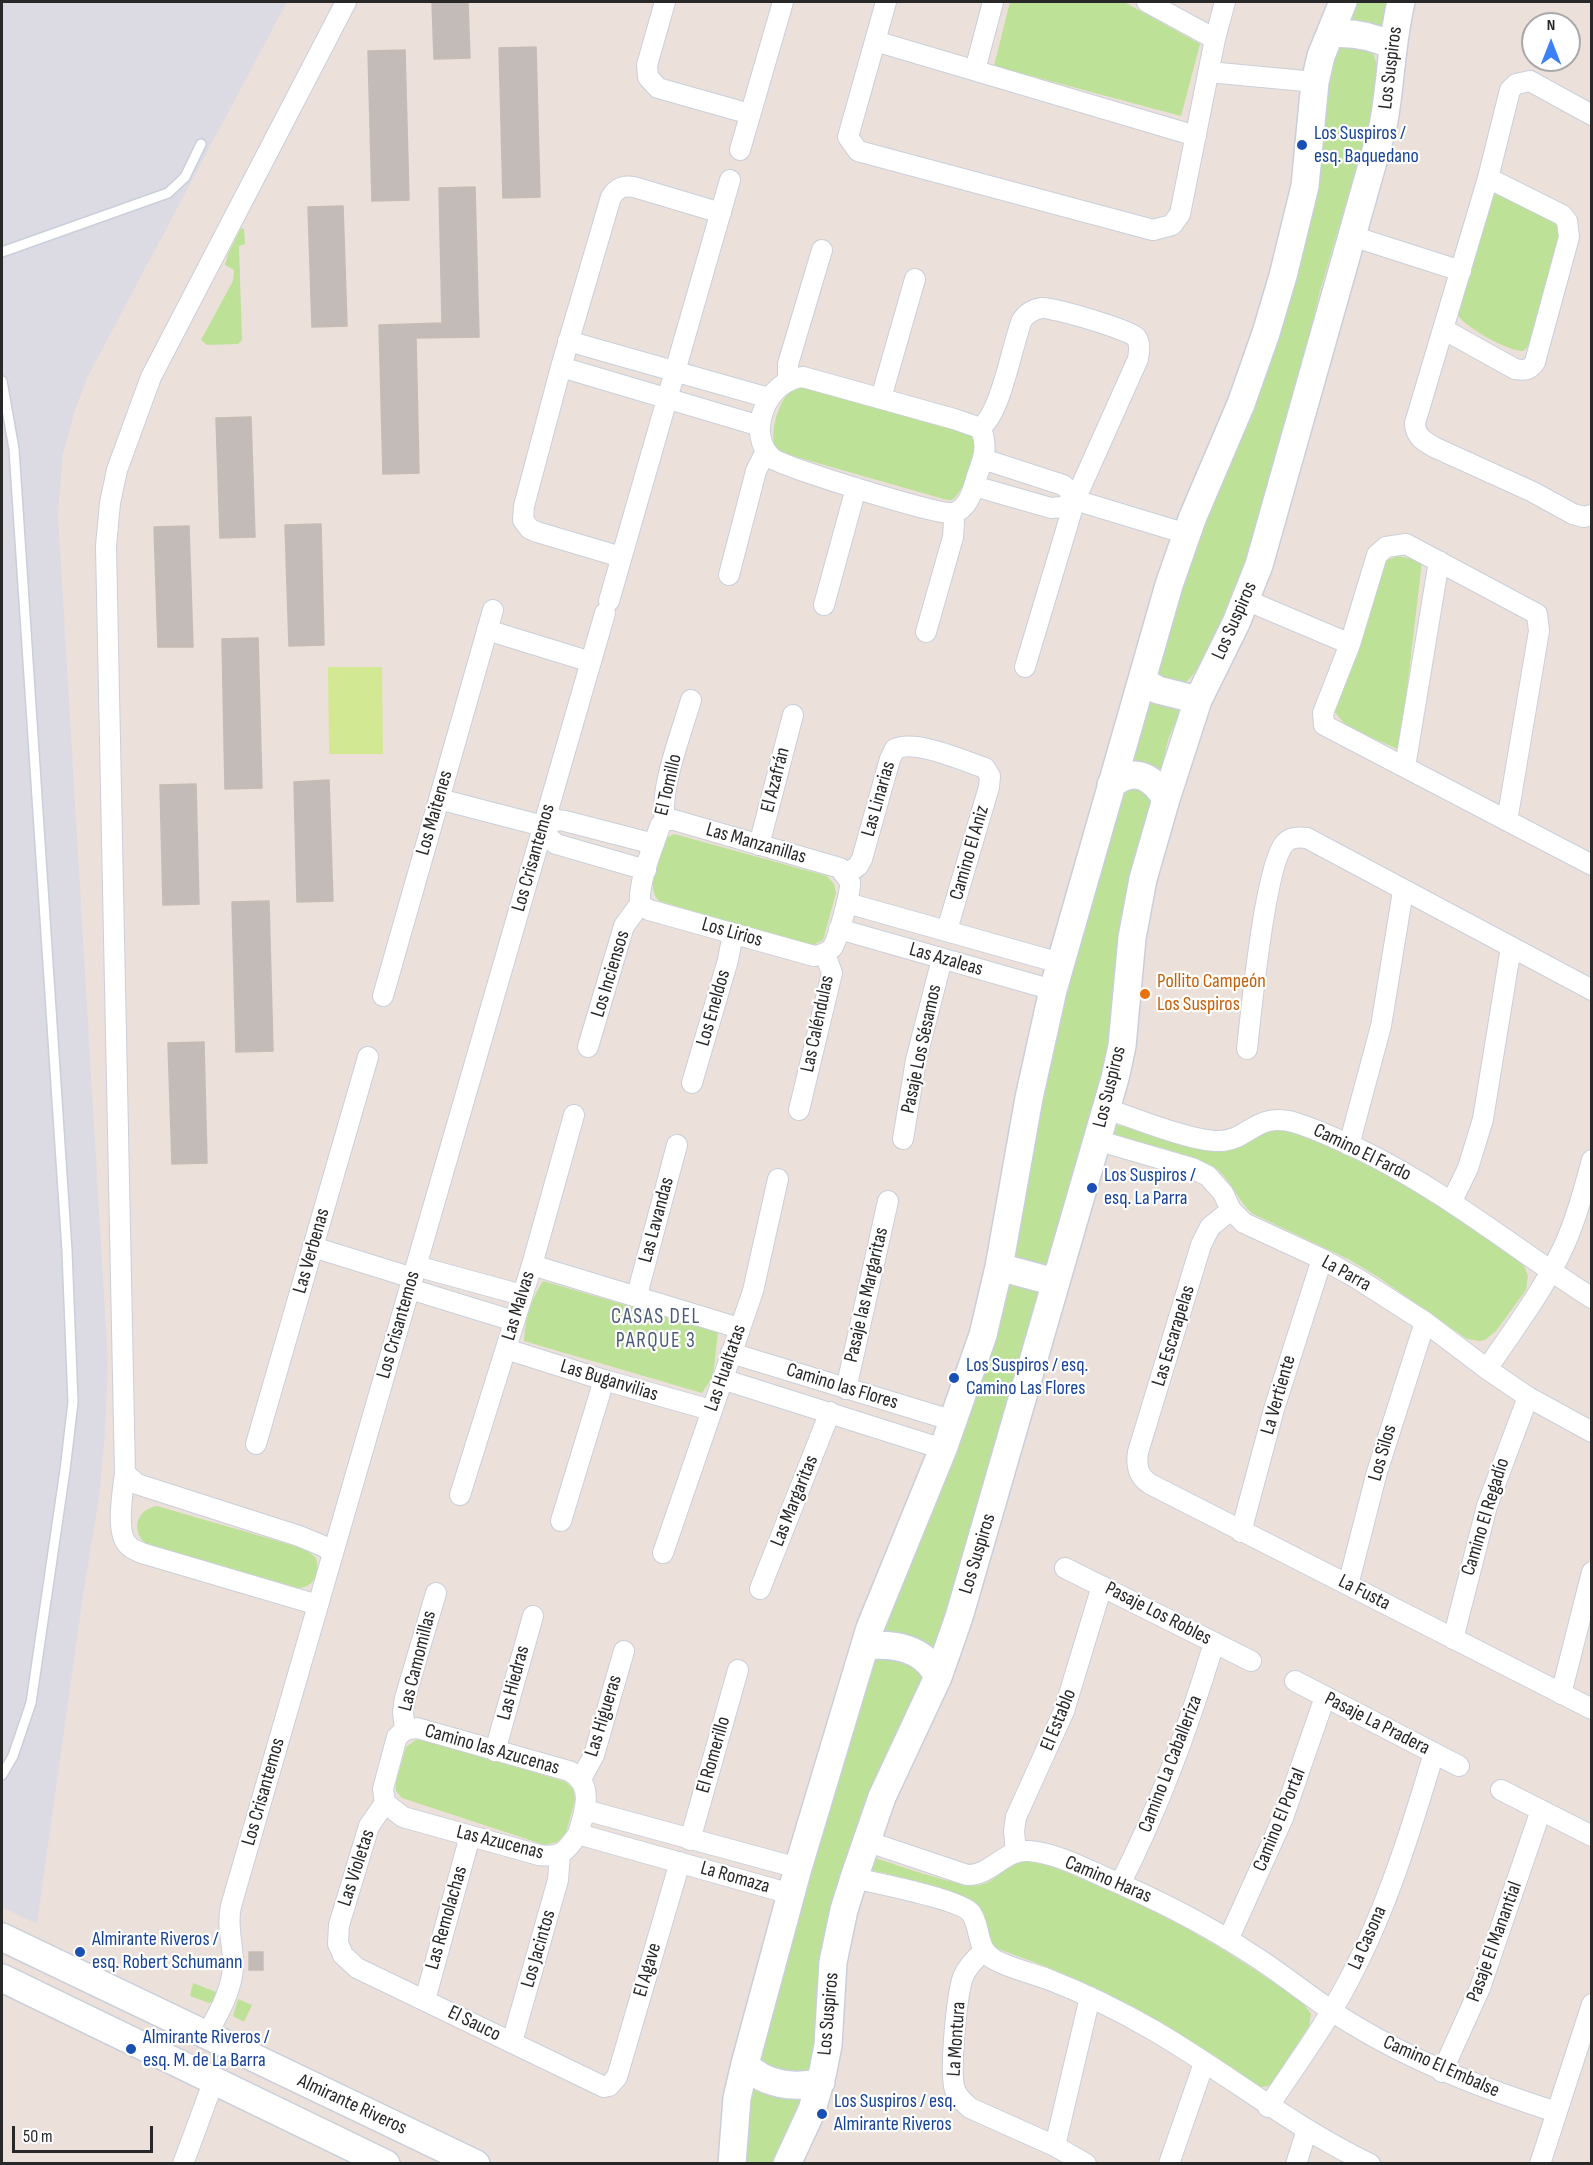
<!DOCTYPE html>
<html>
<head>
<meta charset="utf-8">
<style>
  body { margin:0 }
  #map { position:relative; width:1593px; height:2165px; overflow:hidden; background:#ebe1da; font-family:"Sofia Sans Condensed",sans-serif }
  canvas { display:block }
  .frame { position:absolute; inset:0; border:3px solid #282828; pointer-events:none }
  .north { position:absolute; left:1521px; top:12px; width:60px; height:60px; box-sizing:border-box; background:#fff; border:2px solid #a9a9a9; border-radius:50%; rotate:0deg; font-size:16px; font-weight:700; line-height:24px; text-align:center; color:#282828 }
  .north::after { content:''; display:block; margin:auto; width:21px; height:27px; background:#3c80f6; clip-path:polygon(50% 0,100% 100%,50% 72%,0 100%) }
  .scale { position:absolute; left:12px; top:2126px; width:141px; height:27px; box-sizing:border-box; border:3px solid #282828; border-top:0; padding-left:8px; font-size:18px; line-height:21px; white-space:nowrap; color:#282828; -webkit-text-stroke:4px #fff; paint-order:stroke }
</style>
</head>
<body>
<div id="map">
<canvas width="1593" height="2165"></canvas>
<div class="frame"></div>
<div class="north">N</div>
<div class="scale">50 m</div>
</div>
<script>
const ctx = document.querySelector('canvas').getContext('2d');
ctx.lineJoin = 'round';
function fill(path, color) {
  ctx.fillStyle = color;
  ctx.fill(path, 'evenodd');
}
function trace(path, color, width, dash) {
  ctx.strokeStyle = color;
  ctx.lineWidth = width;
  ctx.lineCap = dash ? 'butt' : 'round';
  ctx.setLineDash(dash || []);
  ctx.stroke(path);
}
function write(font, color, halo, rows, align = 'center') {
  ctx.font = font + ' "Sofia Sans Condensed",sans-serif';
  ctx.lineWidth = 4.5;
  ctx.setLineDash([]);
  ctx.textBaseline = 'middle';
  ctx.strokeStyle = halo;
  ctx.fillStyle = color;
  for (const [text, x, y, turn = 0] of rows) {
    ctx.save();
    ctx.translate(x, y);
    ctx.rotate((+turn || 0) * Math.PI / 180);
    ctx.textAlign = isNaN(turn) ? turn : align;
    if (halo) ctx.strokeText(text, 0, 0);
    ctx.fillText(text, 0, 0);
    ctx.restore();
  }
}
const industrial = new Path2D(`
  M2,2H287L88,376L75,410L63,454L58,513L108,1362L105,1434L99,1498L83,1596L37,1924L2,1907Z`);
const green = new Path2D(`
  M1010,2H1124L1200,44L1181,116L994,66Z
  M1350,2H1388L1385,33L1342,19Z
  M1334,46H1369C1384,68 1376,97 1370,121L1320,291L1288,421L1244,563L1222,618L1197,670L1184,685L1156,675L1160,637L1277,330Z
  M1496,194H1503L1558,224L1561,235L1530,345L1523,351C1510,352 1464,327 1458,315L1491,196Z
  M241,228L244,229L245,244L239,246L242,340L238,344L207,345L201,340L233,281L234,270L225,265L228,254Z
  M801,386L968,432C971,436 974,439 976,444C979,458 963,492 952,500H947L793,456C787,454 780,452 776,447C768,436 779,401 789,393C792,390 797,388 801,386Z
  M1398,556L1422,561L1400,750L1347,727L1334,711L1385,561Z
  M1148,689L1183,704L1168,740L1159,778L1132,766L1130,752Z
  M1125,786L1155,791L1108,1067L1049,1262L1043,1265L1016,1258L1014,1252L1048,1069L1061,1010Z
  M674,834L827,876L834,884L836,893L823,940L813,945H806L659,901C645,887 659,859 664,842L666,838Z
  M1116,1125C1149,1129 1181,1148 1214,1151C1239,1153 1257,1127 1282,1130C1300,1132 1317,1142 1333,1149C1385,1172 1434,1201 1480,1233C1494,1244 1511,1253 1524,1266L1528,1276L1526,1290L1496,1331L1485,1340L1480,1341L1467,1339L1378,1277L1350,1260L1253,1214C1238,1202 1233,1183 1218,1170C1203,1156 1140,1143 1116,1136L1112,1131Z
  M1008,1277L1042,1285L937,1651L880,1632Z
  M543,1281L718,1332L713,1376L702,1393L524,1341C525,1318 531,1300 543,1281Z
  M157,1506L305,1549L316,1558C321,1576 312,1590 293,1588L146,1544C130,1530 137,1509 157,1506Z
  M899,1655L925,1676L877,1785L812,2070L798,2078L759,2061V2053L870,1665L875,1657Z
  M416,1740H428L566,1782L573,1789L575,1800L566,1833L557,1842L545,1845L402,1798L396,1791V1782L406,1747Z
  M870,1856C891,1863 963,1889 980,1885C1001,1880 1006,1859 1032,1862C1052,1864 1073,1876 1092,1883C1168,1914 1238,1956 1304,2004L1311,2014L1309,2026L1273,2081L1268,2086L1258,2088L1141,2012L1055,1970L996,1948C985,1937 988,1918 978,1906C963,1890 890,1875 867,1869Z
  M193,1983L216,1992L212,2002L209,2003L190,1996Z
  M238,1999L252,2005L244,2022L233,2016Z
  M751,2083L805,2096L775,2163L743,2164Z`);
const pitch = new Path2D(`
  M328,667H382L383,754H329Z`);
const building = new Path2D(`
  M432,2H468L470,58L434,59Z
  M536,47L540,197L503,198L499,48Z
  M405,50L409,200L372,201L368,51Z
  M475,187L479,337L416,338L419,473L383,474L379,325L442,323L439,188Z
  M343,206L347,326L312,327L308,207Z
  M251,417L255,537L220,538L216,418Z
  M321,524L324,645L289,646L285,525Z
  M189,526L193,647H158L154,527Z
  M258,638L262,788L225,789L222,639Z
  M329,780L333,901L297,902L294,782Z
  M196,784L199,904L163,905L160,785Z
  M269,901L273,1051L236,1052L232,902Z
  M204,1042L207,1163L172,1164L168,1043Z
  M249,1952H263V1970H249Z`);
const lane = new Path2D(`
  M2,252L168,193L185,177L201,144
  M2,381L14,449L67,1251L73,1402L65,1470L31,1703L13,1756L2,1775`);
const street = new Path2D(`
  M665,2L647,65L648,77L658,88L750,114
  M886,2L848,137L858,151L1153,230L1172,225L1180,214L1215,39L1225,2
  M1147,2L1215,39
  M875,41L1196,136
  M975,70L993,2
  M1209,72L1315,82
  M1592,115L1530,81L1516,84L1510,90L1488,178L1415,423C1415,437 1425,442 1436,448L1533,492L1573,514L1584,517L1592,515
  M740,150L783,2
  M1352,236L1461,271
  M1443,329L1515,369C1525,371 1530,370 1535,362L1569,237L1567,221L1562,215L1488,178
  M568,341L769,398
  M561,367L760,426
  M803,377L954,419L980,428C989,445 983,459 977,476C973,489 969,509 953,513C938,516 792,469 773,459C744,434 767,380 803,377Z
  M788,381V364L822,250
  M881,398L915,279
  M980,428C1001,414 1012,345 1022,320C1027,313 1033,309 1042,308C1052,307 1130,330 1136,337C1141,344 1139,351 1138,359L1075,500L1025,667
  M983,459L1063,485L1069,490L1075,500L1187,534
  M974,486L1051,508L1062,507L1075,500
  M621,557L537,532L530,529L523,520L524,506L561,367L611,197C617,188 623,185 634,187L721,213
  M729,575L756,471L766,451
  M1246,600L1350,644
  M609,601L730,180
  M824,605L856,488
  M487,630L591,662
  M926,632L953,537L954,522L952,514
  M1405,767L1439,561
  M439,799L543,826L559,820L565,821L654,844
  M1507,821L1539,631L1537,614L1406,544L1386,547L1377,555L1350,644L1323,713L1324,725L1592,865
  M543,826L546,835L556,844L646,870
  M759,845L793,715
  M846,874L858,866L862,859L890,759L895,749C915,739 964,761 985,768L990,776L989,787L947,930
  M847,903L1060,963
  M640,904L649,910L814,956C821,955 827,953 832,948C838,940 851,891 850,882L840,868L674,820H665
  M640,904C638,882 653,847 660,826L665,820C659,790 682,731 691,700
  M839,929L1053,990
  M383,996L493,610
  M588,1047L624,926L640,904
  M1247,1049C1251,1013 1265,864 1285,843C1291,837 1298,837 1307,838L1592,990
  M692,1083L728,960L733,933
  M1107,1109C1134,1118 1193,1142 1220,1141C1250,1140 1255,1111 1296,1123C1319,1130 1341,1141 1363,1151C1445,1191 1515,1249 1592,1298
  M799,1110L832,973L825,954
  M903,1139L916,1060L942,959
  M1096,1140L1192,1168L1208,1176L1223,1193L1231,1210L1244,1223L1322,1259L1358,1279L1425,1322L1487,1369L1528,1397L1592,1432
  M1349,1145L1381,1026L1403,891
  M1452,1201L1468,1168L1483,1119L1511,947
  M1231,1210L1210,1227L1201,1245L1138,1452C1136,1466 1138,1476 1150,1484L1592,1709
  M313,1247L413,1278
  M532,1265L739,1328
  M416,1266L522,1295
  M410,1289L514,1321
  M637,1295L677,1145
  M506,1349L604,1380L711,1410
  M731,1353L954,1421
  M1487,1369C1513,1330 1543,1291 1563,1248C1576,1220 1584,1189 1592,1160
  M722,1379L943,1449
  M846,1389L888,1201
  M256,1444L368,1057
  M125,1473L137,1484L299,1536L323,1546L332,1552
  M460,1495L532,1265L574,1115
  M561,1521L604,1380
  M1241,1532L1274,1409L1322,1259
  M663,1553L753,1291L778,1179
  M1065,1568L1251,1661
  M1348,1585L1377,1472L1425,1322
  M760,1589L830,1412
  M318,1605L145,1554C140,1552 132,1550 128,1545C115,1533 123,1490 125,1473L106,546L110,503L117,470L151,377L346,2
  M1453,1639L1487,1506L1528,1397
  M1295,1681L1459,1766
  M1561,1694L1592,1572
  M405,1730L417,1728L569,1771C595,1784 585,1811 578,1834
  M405,1730L403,1712L405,1698L436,1593
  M495,1751L533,1616
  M581,1779L594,1755L624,1651
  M1501,1790L1592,1836
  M385,1803L369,1826L339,1925L338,1944L341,1950L343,1955L357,1968L604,2087L609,2086L617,2077L680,1862
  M385,1803L403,1817L539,1855C562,1858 566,1851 578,1834L791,1894
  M385,1803L383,1789L395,1744L397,1737L405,1730
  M585,1810L798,1868
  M690,1840L738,1670
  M866,1841L967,1875C991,1876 1004,1849 1029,1851C1054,1853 1080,1866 1102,1876C1154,1898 1204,1923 1251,1954C1286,1976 1317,2003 1352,2024C1416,2063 1485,2089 1556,2112
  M1016,1852L1014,1831L1016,1817L1064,1711L1102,1586
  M854,1878C875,1883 960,1899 971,1913C982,1929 975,1949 995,1960C1012,1969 1032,1973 1050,1980C1086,1994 1120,2011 1153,2030C1227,2073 1291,2126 1370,2164
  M1120,1884C1160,1806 1189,1726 1214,1643
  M1228,1940L1283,1818L1325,1697
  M984,1951C976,1958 967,1967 963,1977C957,1994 949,2073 955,2090C958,2098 964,2102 970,2108L1055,2146L1086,2164
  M425,2000L470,1836
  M206,2036C217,2016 232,1991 233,1967C234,1946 226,1927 231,1906L605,613
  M512,2042L558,1880L560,1854
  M1442,2072L1480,1988L1541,1810
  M1268,2107C1296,2065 1326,2024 1349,1980C1387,1908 1411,1830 1434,1753
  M1055,2146L1090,1997
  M183,2164L214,2080
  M1169,2164L1204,2063
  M1296,2164L1307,2130
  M1540,2164L1592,2004`);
const secondary = new Path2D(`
  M1330,34C1352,32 1373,36 1393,46
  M1142,681L1158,690L1198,700
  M1111,785C1134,766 1152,776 1166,799
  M999,1267L1055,1282
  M865,1646C894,1643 925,1648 938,1677
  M2,1937L476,2164
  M2,1978L386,2164
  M745,2064C764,2085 794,2089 821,2082
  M732,2164L737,2098L745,2064L798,1868L870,1628L943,1449L983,1335L999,1267L1029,1098L1053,990L1169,585L1192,519L1241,404L1266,333L1283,276L1305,186L1315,82L1321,56L1343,2
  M787,2164L812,2110L823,2071L828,2045L833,1962L844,1910L854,1878L882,1797L938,1677L959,1617L1115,1078L1122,1046L1132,938L1143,879L1166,799L1198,700L1236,623L1259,565L1383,126C1391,85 1391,43 1401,2`);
const markers = [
  [1302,145,6,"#1a4fb4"],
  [1145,994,6,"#e8710a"],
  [1092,1188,6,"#1a4fb4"],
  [954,1378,6,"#1a4fb4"],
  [80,1952,6,"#1a4fb4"],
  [131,2049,6,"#1a4fb4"],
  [822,2114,6,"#1a4fb4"]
];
const streetNames = [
  ["Los Suspiros",1391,68,-83],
  ["Los Suspiros",1235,621,-66],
  ["El Azafrán",776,780,-76],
  ["El Tomillo",669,785,-77],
  ["Las Linarias",879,799,-74],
  ["Los Maitenes",435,813,-74],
  ["Las Manzanillas",756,844,16],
  ["Camino El Aniz",970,853,-74],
  ["Los Crisantemos",534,858,-74],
  ["Los Lirios",732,933,16],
  ["Las Azaleas",946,960,16],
  ["Los Inciensos",611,974,-73],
  ["Los Eneldos",714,1008,-74],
  ["Las Caléndulas",818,1024,-78],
  ["Pasaje Los Sésamos",922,1049,-78],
  ["Los Suspiros",1110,1087,-76],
  ["Camino El Fardo",1362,1153,26],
  ["Las Lavandas",657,1220,-75],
  ["Las Verbenas",312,1251,-74],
  ["La Parra",1346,1274,29],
  ["Pasaje las Margaritas",867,1295,-77],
  ["Las Malvas",519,1306,-73],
  ["Los Crisantemos",399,1325,-74],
  ["Las Escarapelas",1174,1336,-73],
  ["Las Hualtatas",726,1368,-71],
  ["Las Buganvilias",609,1381,17],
  ["Camino las Flores",842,1387,17],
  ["La Vertiente",1279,1395,-74],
  ["Los Silos",1383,1453,-74],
  ["Las Margaritas",795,1501,-68],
  ["Camino El Regadío",1486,1517,-73],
  ["Los Suspiros",978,1554,-73],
  ["La Fusta",1364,1593,27],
  ["Pasaje Los Robles",1158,1614,27],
  ["Las Camomillas",418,1661,-76],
  ["Las Hiedras",514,1683,-75],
  ["Las Higueras",604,1716,-73],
  ["El Establo",1059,1720,-68],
  ["Pasaje La Pradera",1377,1724,27],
  ["Camino las Azucenas",492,1750,16],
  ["El Romerillo",714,1755,-74],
  ["Camino La Caballeriza",1171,1764,-69],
  ["Los Crisantemos",264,1792,-74],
  ["Camino El Portal",1280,1820,-68],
  ["Las Azucenas",500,1843,14],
  ["Las Violetas",357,1868,-72],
  ["La Romaza",735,1878,16],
  ["Camino Haras",1108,1880,23],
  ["Las Remolachas",447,1918,-74],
  ["La Casona",1368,1938,-66],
  ["Pasaje El Manantial",1495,1942,-70],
  ["Los Jacintos",539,1949,-74],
  ["El Agave",648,1970,-74],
  ["Los Suspiros",829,2014,-85],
  ["El Sauco",474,2024,26],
  ["La Montura",957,2039,-86],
  ["Camino El Embalse",1441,2067,24],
  ["Almirante Riveros",352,2105,25]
];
const transitNames = [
  ["Los Suspiros /",1314,134],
  ["esq. Baquedano",1314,157],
  ["Los Suspiros /",1104,1176],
  ["esq. La Parra",1104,1199],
  ["Los Suspiros / esq.",966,1366],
  ["Camino Las Flores",966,1389],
  ["Almirante Riveros /",92,1940],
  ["esq. Robert Schumann",92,1963],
  ["Almirante Riveros /",143,2038],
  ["esq. M. de La Barra",143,2061],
  ["Los Suspiros / esq.",834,2102],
  ["Almirante Riveros",834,2125]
];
const foodNames = [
  ["Pollito Campeón",1157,982],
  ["Los Suspiros",1157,1005]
];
const neighbourhoodNames = [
  ["CASAS DEL",656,1318],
  ["PARQUE 3",656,1342]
];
fill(industrial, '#dcdbe3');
fill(green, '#bde197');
fill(pitch, '#d3e893');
fill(building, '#c3bbb7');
trace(building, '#c6bcb4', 1.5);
trace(lane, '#c9cfda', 12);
trace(street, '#c9cfda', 22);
trace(secondary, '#c9cfda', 30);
trace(lane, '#fff', 9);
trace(street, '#fff', 20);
trace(secondary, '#fff', 27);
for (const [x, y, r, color] of markers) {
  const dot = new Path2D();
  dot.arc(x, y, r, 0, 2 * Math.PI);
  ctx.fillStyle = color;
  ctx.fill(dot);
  trace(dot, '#fff', 2);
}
write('20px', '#282828', '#fff', streetNames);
write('20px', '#164399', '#fff', transitNames, 'left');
write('20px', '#c56008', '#fff', foodNames, 'left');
ctx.letterSpacing = '1.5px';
write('21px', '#4a5a78', '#fff', neighbourhoodNames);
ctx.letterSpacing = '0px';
</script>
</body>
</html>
